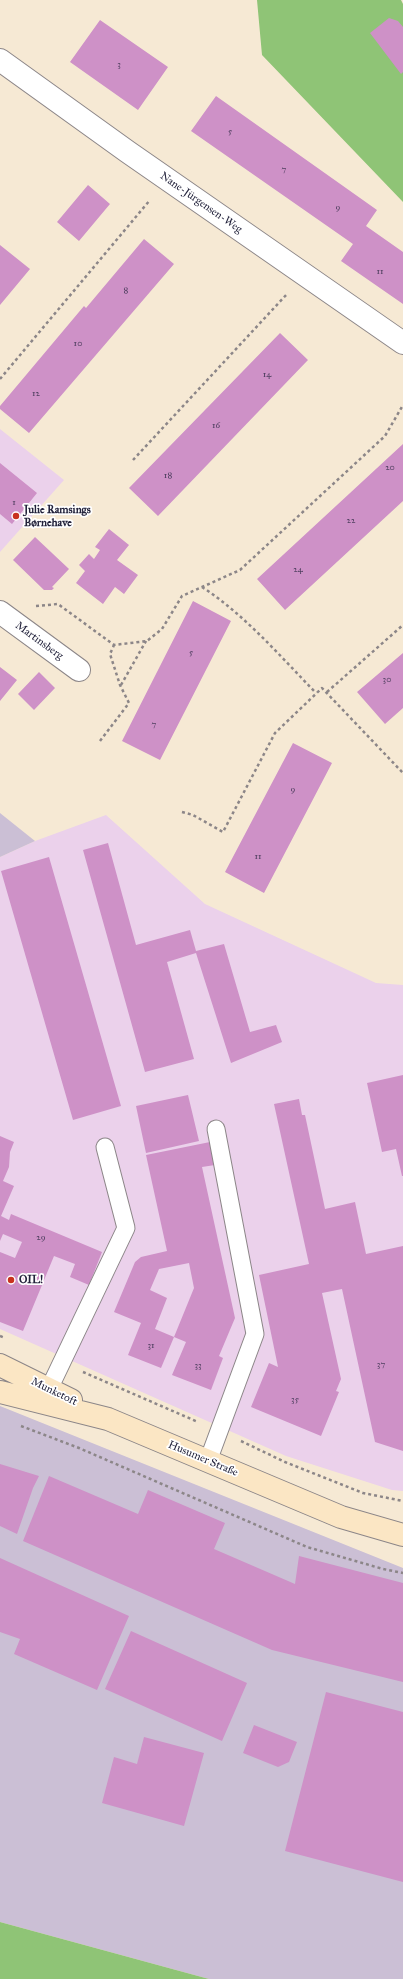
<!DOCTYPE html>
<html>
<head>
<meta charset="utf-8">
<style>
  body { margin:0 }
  canvas { display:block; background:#f6e9d4 }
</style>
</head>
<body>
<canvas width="403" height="1979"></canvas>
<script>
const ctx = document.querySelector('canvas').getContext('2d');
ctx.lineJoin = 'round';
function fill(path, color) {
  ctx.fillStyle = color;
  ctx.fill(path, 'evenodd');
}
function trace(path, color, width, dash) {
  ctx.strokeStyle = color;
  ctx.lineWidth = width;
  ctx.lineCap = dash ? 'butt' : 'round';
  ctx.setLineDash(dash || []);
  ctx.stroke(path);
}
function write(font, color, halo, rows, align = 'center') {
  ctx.font = font + ' "IM FELL Great Primer",serif';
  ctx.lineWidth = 3.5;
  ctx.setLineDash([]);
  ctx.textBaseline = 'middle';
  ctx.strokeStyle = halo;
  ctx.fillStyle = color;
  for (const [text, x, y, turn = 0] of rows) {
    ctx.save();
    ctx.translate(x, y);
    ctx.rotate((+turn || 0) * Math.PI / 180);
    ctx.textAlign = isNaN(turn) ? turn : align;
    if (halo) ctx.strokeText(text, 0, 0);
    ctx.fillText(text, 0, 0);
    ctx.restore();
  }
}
const built = new Path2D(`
  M0,429L64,480L0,552Z
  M106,815L205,904L376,983L403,985V1491L392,1490L286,1456L0,1329V857L35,841Z`);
const industrial = new Path2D(`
  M0,813L35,841L0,857Z
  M0,1406L403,1568V1979H209L0,1922Z`);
const green = new Path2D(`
  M257,0H401L403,4V202L262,55Z
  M0,1922L209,1979H0Z`);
const building = new Path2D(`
  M389,18L398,21L403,27V72L401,74L370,33Z
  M100,20L168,67L138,110L70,62Z
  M216,96L377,210L366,226L403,252V304L341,261L353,244L191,131Z
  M88,185L110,204L79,241L57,222Z
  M144,239L174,264L29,433L0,409V406L84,306L86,308Z
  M0,245L30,269L0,305Z
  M280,333L308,360L158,516L129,488Z
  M403,444V501L285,610L257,579Z
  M0,463L37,493L12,524L0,514Z
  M109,529L129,545L117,560L138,575L124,594L115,587L103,604L76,583L85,571L79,565L89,554L94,559L100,550L95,547Z
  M35,537L69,569L52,587L54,588L52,590H44L13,560Z
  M193,601L231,621L160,760L122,741Z
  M403,653V708L385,724L357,692Z
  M0,667L17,680L0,701Z
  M39,672L55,688L34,710L18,694Z
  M293,743L332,763L264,893L225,872Z
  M108,843L136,945L190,930L196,951L224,944L250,1032L276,1025L282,1042L231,1063L196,953L167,962L194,1059L145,1072L83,850Z
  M49,857L121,1106L73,1120L1,871Z
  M403,1075V1176H402L396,1149L382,1152L367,1083Z
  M188,1095L199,1141L146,1153L136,1106Z
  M299,1099L302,1115H305L325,1209L355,1202L366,1254L403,1246V1451L375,1442L342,1289L322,1293L341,1379L336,1391L339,1392L321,1436L251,1407L269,1363L278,1367L259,1275L309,1264L274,1104Z
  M0,1136L14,1142L10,1152L9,1167L3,1181L14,1186L1,1216L9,1220L11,1214L102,1252L89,1285L70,1277L75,1264L54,1256L23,1331L0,1322V1252L15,1258L22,1242L3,1234L0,1241Z
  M210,1142L215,1165L202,1167L235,1318L219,1356L223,1358L211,1390L172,1375L186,1342L174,1337L194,1288L189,1263L159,1269L150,1290L167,1298L155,1329L174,1337L161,1368L128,1355L141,1323L114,1312L135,1262L141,1257L167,1251L146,1155Z
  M0,1464L39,1476L33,1488L17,1534L0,1526Z
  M49,1476L138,1514L148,1490L225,1523L214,1549L295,1584L299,1556L403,1583V1682L272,1650L23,1541Z
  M0,1558L129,1616L97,1690L14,1654L20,1639L0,1632Z
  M131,1631L247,1683L222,1741L105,1689Z
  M326,1692L403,1712V1882L285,1851Z
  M254,1725L297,1742L289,1762L278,1767L243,1753Z
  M144,1737L204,1753L184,1826L102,1803L114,1757L137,1764Z`);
const path = new Path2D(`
  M0,379L150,200
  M133,460L287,294
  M202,587C245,615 280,656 316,693
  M36,606L58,604L114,645L147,641L162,629L182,596L240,570L385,436L403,405
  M121,685L146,641
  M327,692L403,625
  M100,741L129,703L120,685L110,654L114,645
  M182,812L193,815L223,832L275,733L322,688L403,773
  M0,1336L5,1338
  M83,1372L198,1422
  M21,1426L79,1448L307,1547L383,1569L403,1573
  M241,1441L285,1462L363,1493L403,1501`);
const service = new Path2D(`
  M49,1389L126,1228L105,1147
  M208,1461L255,1334L216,1129`);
const minor = new Path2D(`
  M0,60L128,152L403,343
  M0,612L79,670`);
const secondary = new Path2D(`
  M0,1365L71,1400
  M0,1392L108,1419L341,1517L403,1535`);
const markers = [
  [16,516,4,"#c8321e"],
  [11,1280,4,"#c8321e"]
];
const numberNames = [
  ["3",119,65],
  ["5",230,132],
  ["7",284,170],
  ["9",338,208],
  ["11",380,272],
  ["8",126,291],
  ["10",78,344],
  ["14",267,375],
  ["12",36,394],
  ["16",216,426],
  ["20",390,468],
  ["18",168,476],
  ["1",14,503],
  ["22",351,521],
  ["24",298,570],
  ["5",191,653],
  ["30",387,680],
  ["7",154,725],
  ["9",293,790],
  ["11",258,857],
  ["29",41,1238],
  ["31",151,1346],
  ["37",381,1365],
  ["33",198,1366],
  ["35",295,1400]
];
const streetNames = [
  ["Nane-Jürgensen-Weg",201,203,35],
  ["Martinsberg",39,641,36],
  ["Munketoft",54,1392,26],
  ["Husumer Straße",203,1459,23]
];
const poiNames = [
  ["Julie Ramsings",24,510],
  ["Børnehave",24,523],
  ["OIL!",19,1280]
];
fill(built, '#ebd1eb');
fill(industrial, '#cbbfd5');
fill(green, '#8fc476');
fill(building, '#ce91c7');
trace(service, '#8c8688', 19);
trace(minor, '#8c8688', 24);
trace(secondary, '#8c8688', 24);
trace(path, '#8c8688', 2.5, [3, 3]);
trace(service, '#fff', 17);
trace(minor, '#fff', 22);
trace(secondary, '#fbe6c4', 22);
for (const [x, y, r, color] of markers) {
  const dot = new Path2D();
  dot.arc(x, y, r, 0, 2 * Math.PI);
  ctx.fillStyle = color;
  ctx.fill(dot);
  trace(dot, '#fff', 1.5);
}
write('9px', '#4d3e5e', null, numberNames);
write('11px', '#22223b', '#fff', streetNames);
write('bold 11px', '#22223b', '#fff', poiNames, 'left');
</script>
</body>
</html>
